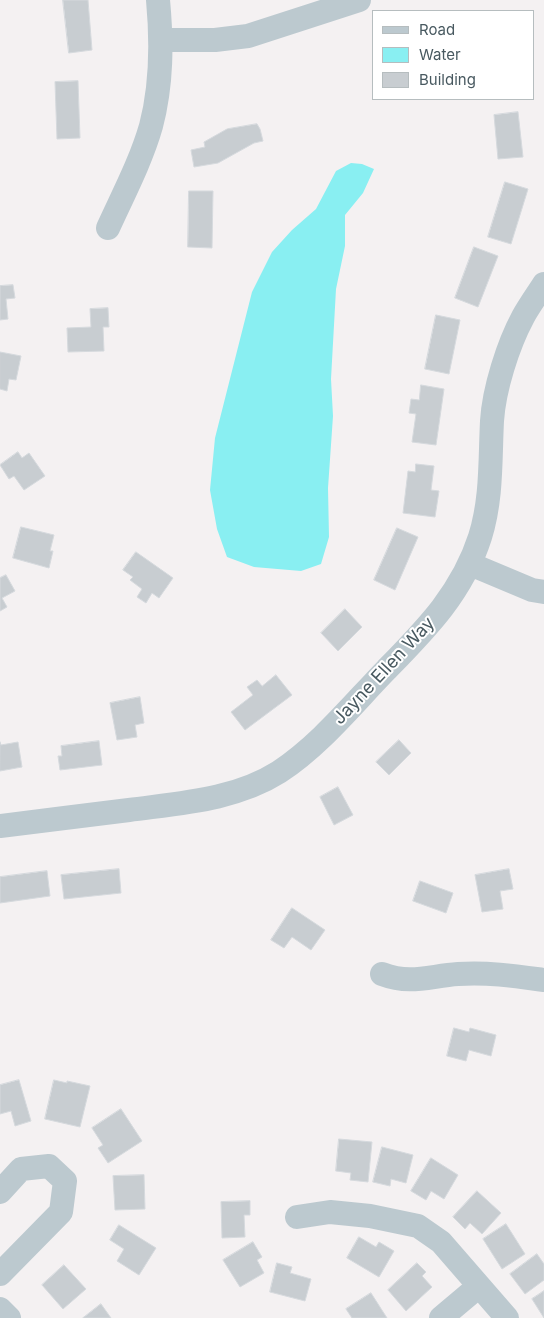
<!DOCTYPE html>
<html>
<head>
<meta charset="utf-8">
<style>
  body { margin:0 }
  #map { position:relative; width:544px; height:1318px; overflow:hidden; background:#f4f1f2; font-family:Inter,sans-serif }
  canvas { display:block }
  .legend { position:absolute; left:372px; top:10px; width:162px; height:90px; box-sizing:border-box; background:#fff; border:1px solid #b6bdbf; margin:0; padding:6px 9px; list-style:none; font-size:15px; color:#485960 }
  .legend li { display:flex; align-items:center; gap:10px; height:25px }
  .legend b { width:25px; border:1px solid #b6bdbf }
</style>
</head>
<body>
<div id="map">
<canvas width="544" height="1318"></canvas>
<ul class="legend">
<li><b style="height:6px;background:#bcc9cf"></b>Road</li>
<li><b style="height:14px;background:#89eff2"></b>Water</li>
<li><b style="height:14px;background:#c8cdd1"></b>Building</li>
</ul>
</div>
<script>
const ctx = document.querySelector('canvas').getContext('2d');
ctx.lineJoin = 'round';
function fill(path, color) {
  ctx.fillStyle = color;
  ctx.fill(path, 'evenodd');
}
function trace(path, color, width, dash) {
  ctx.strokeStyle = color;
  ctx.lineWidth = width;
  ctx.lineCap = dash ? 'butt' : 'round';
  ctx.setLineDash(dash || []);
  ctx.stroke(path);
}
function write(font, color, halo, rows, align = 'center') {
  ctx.font = font + ' Inter,sans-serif';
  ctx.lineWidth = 4;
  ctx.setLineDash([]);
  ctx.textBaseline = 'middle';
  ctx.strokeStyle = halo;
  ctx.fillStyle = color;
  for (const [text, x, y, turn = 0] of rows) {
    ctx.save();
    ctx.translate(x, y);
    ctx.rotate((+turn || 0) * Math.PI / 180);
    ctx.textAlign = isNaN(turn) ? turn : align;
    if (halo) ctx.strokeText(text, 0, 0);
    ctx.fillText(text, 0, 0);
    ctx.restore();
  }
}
const water = new Path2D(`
  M351,163L362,164L374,169L363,193L345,215V246L336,289L331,379L333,416L328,488L329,537L321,564L301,571L254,567L227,557L217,529L210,490L215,438L252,292L272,252L292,230L316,209L336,171Z`);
const building = new Path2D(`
  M63,0H88L92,50L69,53Z
  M78,81L80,138L57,139L55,82Z
  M518,112L523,157L498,159L494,115Z
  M257,124L260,129L263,141L254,143L218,163L194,167L191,150L205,147L204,142L227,129Z
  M505,182L528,189L511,244L488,237Z
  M189,191H213L212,248L188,247Z
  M474,247L498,256L478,307L455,298Z
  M13,285L15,298L6,299L8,319L0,320V286Z
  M108,308L109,327H103L104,351L68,352L67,328L91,327L90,309Z
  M436,315L460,320L449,374L425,369Z
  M0,352L21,356L16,380L9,379L7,391L0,389Z
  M421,385L444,389L436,445L412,442L416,414L409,413L411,399L419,400Z
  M18,452L22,458L29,453L45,476L24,490L14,476L9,479L0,465Z
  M416,464L434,466L431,490L439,491L435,517L403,513L408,471L415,472Z
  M21,527L54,535L50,551H53L49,568L13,558Z
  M397,528L418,537L395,590L374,580Z
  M136,552L173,578L159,598L152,593L146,603L137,597L142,589L130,580L133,577L123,570Z
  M6,575L15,591L2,598L7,607L0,611V578Z
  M345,609L362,627L338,651L321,633Z
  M276,675L292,695L245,730L231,712L253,695L247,687L257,680L262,686Z
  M140,697L144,723L135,725L137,737L117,740L110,703Z
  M399,740L411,753L389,775L376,762Z
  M99,741L102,765L60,770L58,756H62L61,746Z
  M0,742L1,745L18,742L22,767L0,771Z
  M338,787L353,815L334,825L320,797Z
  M119,869L121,893L64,899L61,875Z
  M509,869L513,889L500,891L503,909L482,912L475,875Z
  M47,871L50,896L0,903V877Z
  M420,881L453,893L446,913L413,901Z
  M292,908L325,930L311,950L292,937L284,948L271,940Z
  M454,1028L469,1032L470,1028L496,1035L491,1056L469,1050L466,1061L447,1056Z
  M19,1080L31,1121L15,1126L11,1111L0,1114V1085Z
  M54,1080L67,1083V1081L90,1086L80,1127L45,1119Z
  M121,1109L142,1141L108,1163L98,1148L103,1145L92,1128Z
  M339,1139L372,1142L368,1182L350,1180L351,1173L336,1171Z
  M382,1147L413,1155L406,1183L391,1179L390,1186L373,1182Z
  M431,1158L458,1175L444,1199L431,1191L426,1200L411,1191Z
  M144,1175L145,1209L115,1210L113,1176Z
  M477,1191L501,1213L482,1234L470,1223L465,1229L453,1217Z
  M250,1201V1215H244L245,1237L222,1238L221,1202Z
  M506,1224L525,1254L502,1269L483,1239Z
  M119,1225L156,1248L139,1275L117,1261L124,1249L110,1240Z
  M359,1237L376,1247L379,1242L394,1251L379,1277L347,1258Z
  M253,1242L262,1257L257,1260L264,1273L240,1287L223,1260Z
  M537,1254L544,1264V1280L525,1294L510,1274Z
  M277,1263L292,1267L290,1273L311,1279L305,1301L270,1292Z
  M417,1263L426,1272L422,1276L432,1287L406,1311L388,1290Z
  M64,1265L86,1289L63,1309L42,1285Z
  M544,1291V1318L532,1299Z
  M371,1293L387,1318H352L346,1309Z
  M101,1304L111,1318H83Z`);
const minor = new Path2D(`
  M161,40H215L248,36L359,0
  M108,228C123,195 141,161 151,126C162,84 162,43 158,0
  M470,564L532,590L544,592
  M0,826C43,821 86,815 129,810C180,803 235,800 279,772C320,745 352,705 386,670C426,629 462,593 480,537C492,499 490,460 492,421C494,389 508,345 523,317C529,306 537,295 544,284
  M382,974C411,985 429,976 458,974C488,972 515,976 544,980
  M0,1192L21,1169L49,1166L65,1181L61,1212L0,1274
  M297,1217L330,1212L370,1216L418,1226L441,1242L507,1318
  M0,1309L9,1318
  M441,1318L479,1286`);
const streetNames = [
  ["Jayne Ellen Way",384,671,-47]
];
fill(water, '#89eff2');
fill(building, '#c8cdd1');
trace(building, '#d5d9dd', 1);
trace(minor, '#bcc9cf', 24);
write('18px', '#485960', '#fff', streetNames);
</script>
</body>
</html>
